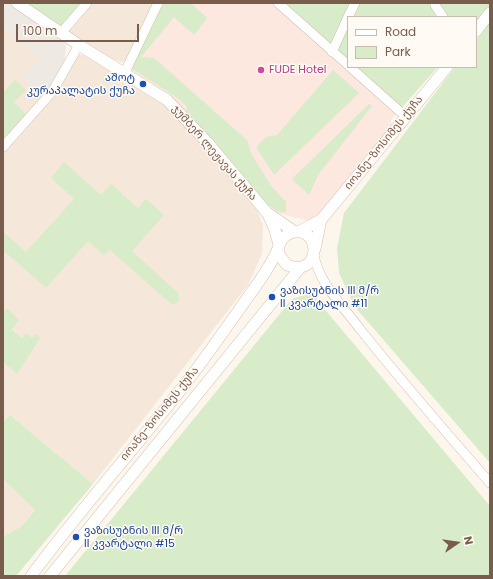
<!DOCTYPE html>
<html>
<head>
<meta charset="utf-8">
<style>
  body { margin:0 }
  #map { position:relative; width:493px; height:579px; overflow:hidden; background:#fdf6ec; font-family:Poppins,sans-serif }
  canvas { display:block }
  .frame { position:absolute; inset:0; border:4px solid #7a5c4d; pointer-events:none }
  .legend { position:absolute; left:347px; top:16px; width:130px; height:52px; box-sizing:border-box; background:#fffaf3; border:1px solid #cabbb1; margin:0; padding:5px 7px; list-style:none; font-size:12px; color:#7a5c4d }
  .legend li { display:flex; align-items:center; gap:8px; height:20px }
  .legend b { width:20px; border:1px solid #cabbb1 }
  .north { position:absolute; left:437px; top:523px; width:40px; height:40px; -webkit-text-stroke:3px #fffaf3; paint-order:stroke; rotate:77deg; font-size:11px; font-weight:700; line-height:16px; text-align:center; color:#7a5c4d }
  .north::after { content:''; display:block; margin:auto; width:14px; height:18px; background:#7a5c4d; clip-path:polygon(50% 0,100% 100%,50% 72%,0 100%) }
  .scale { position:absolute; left:16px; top:24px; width:123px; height:18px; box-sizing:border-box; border:2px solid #7a5c4d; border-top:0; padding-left:5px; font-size:12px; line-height:14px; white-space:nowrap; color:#7a5c4d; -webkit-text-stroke:3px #fffaf3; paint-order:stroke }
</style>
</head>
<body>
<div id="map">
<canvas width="493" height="579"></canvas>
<div class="frame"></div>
<ul class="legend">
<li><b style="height:5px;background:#fff"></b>Road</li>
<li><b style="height:11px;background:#d8ecc9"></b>Park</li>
</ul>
<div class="north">N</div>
<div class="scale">100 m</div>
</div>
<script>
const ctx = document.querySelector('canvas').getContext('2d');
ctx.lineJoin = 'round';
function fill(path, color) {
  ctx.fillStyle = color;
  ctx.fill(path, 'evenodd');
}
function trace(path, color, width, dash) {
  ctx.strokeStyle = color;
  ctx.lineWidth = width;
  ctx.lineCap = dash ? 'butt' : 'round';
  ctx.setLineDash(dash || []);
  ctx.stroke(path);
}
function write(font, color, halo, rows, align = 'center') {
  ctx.font = font + ' Poppins,"Noto Sans Georgian",sans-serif';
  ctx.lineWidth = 3;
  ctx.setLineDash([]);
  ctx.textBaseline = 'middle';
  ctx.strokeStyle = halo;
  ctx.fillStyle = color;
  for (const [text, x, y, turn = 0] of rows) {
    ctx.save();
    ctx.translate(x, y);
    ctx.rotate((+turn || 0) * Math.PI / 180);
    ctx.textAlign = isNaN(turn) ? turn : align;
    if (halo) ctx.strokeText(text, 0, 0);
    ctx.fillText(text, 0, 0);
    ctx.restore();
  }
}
const residential = new Path2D(`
  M93,3H156L126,61L121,62L112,59L66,32Z
  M3,26L40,59L44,97L3,143Z
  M79,55H87L165,102L247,195L257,209L263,226L262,254L248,285L93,484L10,415L3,422V362L17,374L32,338H22L12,328L19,320L7,309L3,313V153L62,85L73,60Z
  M3,479L35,510L22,526L3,537Z`);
const commercial = new Path2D(`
  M163,3H275L396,114L391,120L392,126L315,218L309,221L274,212L132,72L131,68Z`);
const industrial = new Path2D(`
  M3,3H9L63,41L66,46L64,66L44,97L24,78L40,59L3,26Z`);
const green = new Path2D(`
  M25,3H81L60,27Z
  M164,3H191L207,18L194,35L174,17L141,57L154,58L247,140L252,155L272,187L286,202V213L277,211L264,202L186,112L187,107L179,99L131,68Z
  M275,3H490V7L476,25V17H348V67H438L396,114Z
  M490,22V463L355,307L339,273L337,248L344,213L455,67H476V40Z
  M333,70L359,93L274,175L256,147L266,137L277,135Z
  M15,80L26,90L14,102L26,115L3,139V92Z
  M369,104L372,106L318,175L309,195L292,179Z
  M64,162L101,195L111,184L138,208L146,199L164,215L132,251L178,293L179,301L174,305L170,303L110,250L104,255L88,241L46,288L3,250V232L26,252L74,199L51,178Z
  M311,293L490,506V576H65L292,299Z
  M7,308L19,320L12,329L22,338L26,333L32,338L36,334L40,338L17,374L3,362V313Z
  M10,415L93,484L16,576H3V537L22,526L35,510L3,479V422Z`);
const minor = new Path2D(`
  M278,3L348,65
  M435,5L443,17
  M348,17L355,3
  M61,33L87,3
  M332,52L348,17
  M350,67L405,116
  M125,72L158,3
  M3,147L52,92L79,45
  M314,255C319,284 343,306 360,329C402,382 446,432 490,483`);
const tertiary = new Path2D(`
  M17,3L79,45L167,100L208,143L268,214L275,230L279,245
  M476,31L490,13
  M269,214L295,232
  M298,232L321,220L447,67
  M315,249L321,220
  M31,576C80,510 135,448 186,383C209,353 231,321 253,290C261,279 268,269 274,257C278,251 279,243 283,238C286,235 290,233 294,232C323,228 320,279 287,265L280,256L278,249
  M50,576L300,268`);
const markers = [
  [261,70,4,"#d1479c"],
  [143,84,4,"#1a4fb4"],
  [272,297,4,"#1a4fb4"],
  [76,537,4,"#1a4fb4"]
];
const hotelNames = [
  ["FUDE Hotel",269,70]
];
const transitNames = [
  ["აშოტ",135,78,"right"],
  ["კურაპალატის ქუჩა",135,91,"right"],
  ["ვაზისუბნის III მ/რ",280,291],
  ["II კვარტალი #11",280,304],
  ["ვაზისუბნის III მ/რ",84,531],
  ["II კვარტალი #15",84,544]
];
const streetNames = [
  ["იოანე-ზოსიმეს ქუჩა",384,143,-51],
  ["ჯუმბერ ლეჟავას ქუჩა",214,153,49],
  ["იოანე-ზოსიმეს ქუჩა",160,414,-51]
];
fill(residential, '#f5e8da');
fill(commercial, '#fde8e0');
fill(industrial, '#efe9e4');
fill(green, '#d8ecc9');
trace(minor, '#d1beb0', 10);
trace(tertiary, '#d1beb0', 12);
trace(minor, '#fff', 9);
trace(tertiary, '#fff', 11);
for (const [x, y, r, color] of markers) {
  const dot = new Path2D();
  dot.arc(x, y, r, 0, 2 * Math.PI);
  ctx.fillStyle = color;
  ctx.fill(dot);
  trace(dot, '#fffaf3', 1.5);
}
write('11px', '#b23c85', '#fffaf3', hotelNames, 'left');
write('11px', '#164399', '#fffaf3', transitNames, 'left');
write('11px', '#7a5c4d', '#fffaf3', streetNames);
</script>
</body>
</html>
